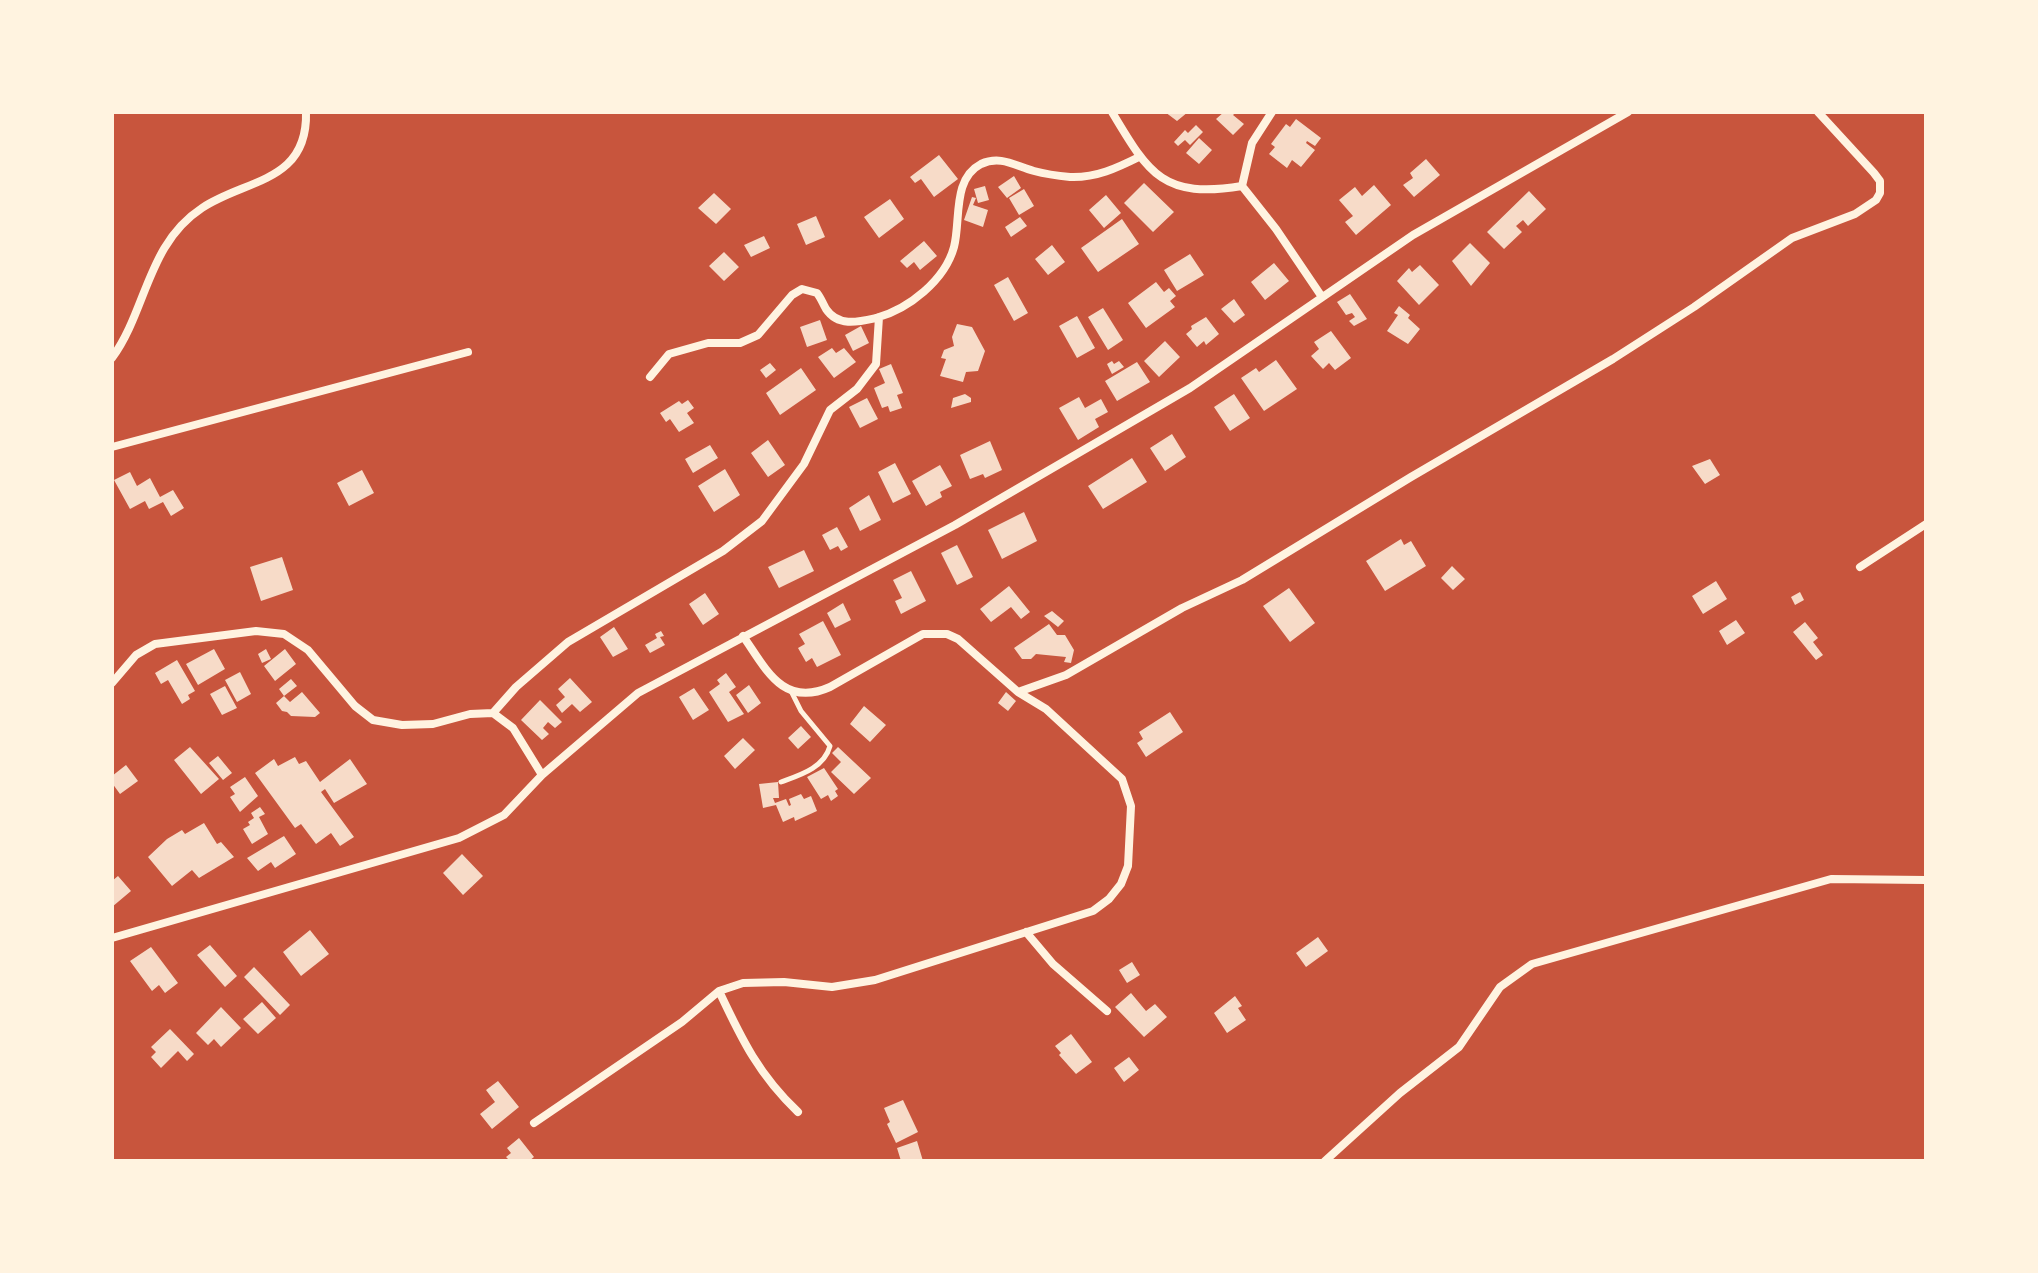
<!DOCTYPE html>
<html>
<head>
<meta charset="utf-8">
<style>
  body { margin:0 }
  #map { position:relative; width:2038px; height:1273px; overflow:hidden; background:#c8553d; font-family:Poppins,sans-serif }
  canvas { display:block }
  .frame { position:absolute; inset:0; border:114px solid #fff3e0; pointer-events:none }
</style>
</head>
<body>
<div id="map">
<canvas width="2038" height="1273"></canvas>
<div class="frame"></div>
</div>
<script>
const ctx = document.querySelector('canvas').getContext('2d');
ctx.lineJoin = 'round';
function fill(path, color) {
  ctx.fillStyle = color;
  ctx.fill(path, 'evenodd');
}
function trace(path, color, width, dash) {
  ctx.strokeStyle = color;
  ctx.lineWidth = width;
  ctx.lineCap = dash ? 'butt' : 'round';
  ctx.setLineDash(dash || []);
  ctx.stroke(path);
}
const building = new Path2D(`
  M1165,112H1188L1177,121Z
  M1224,112H1236L1233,115L1244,124L1233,135L1216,119Z
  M1296,119L1321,138L1315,146L1307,141L1306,143L1315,150L1301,167L1292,160L1287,168L1269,154L1275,147L1271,144L1286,124L1290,127Z
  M1196,125L1203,132L1190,145L1185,140L1178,146L1174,142L1185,130L1188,133Z
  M1199,138L1212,150L1199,164L1186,153Z
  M939,155L958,179L934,197L921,179L915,183L910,177Z
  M1426,159L1440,175L1414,197L1403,185L1413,178L1410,173Z
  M1014,176L1021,188L1007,198L998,187Z
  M1144,183L1174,212L1153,232L1124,203Z
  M1374,185L1391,205L1356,235L1345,222L1353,216L1339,200L1355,187L1362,196Z
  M985,186L989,200L978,203L974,189Z
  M1024,189L1034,206L1019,215L1009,198Z
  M1529,191L1546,209L1528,226L1523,220L1516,226L1522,232L1504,249L1487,232Z
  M714,193L731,209L716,224L698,208Z
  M1106,195L1121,213L1104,228L1089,210Z
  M972,197L976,198L973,205L988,210L983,227L964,220Z
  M890,199L904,219L879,238L864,217Z
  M816,216L825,237L806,245L797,224Z
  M1020,217L1027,226L1011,237L1005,227Z
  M1122,219L1139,244L1098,272L1081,248Z
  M764,236L770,248L751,257L744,245Z
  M924,241L937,256L920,270L914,262L907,268L900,261Z
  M1470,243L1490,263L1471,286L1452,261Z
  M1052,245L1065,262L1048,275L1035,259Z
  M724,252L739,267L724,281L709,266Z
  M1190,254L1204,275L1177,291L1164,270Z
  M1274,263L1289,281L1265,300L1251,282Z
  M1420,265L1439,285L1419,305L1397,281L1409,268L1412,272Z
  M1008,277L1028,313L1014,321L994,285Z
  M1156,282L1164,292L1169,288L1176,296L1170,301L1175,307L1146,328L1128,303Z
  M1350,294L1367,319L1354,326L1349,321L1355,317L1352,313L1346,315L1337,302Z
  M1234,299L1245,315L1234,323L1221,309Z
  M1399,306L1410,315L1408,318L1420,329L1408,344L1387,331L1398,315L1394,313Z
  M1103,308L1123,340L1108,350L1088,317Z
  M1077,316L1095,348L1077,358L1059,326Z
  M1206,317L1219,334L1206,345L1204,341L1197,347L1186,334L1192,329L1191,326Z
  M820,320L827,340L807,347L800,327Z
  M957,324L972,327L985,351L978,371L966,372L963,382L940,376L946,359L941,358L944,350L954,346L952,337Z
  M861,326L869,343L853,351L845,335Z
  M1331,331L1351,358L1335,370L1329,363L1323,369L1311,356L1319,349L1314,342Z
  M1165,341L1180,357L1159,377L1144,361Z
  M832,348L836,353L844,348L856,362L834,378L818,357Z
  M1276,360L1297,389L1264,411L1241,378L1256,368L1259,372Z
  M1112,361L1114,364L1119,361L1124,367L1112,374L1107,364Z
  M1137,362L1150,382L1117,401L1105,381Z
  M770,363L776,370L766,378L760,370Z
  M891,364L903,393L897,395L902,408L890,412L888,406L882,408L874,388L885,383L879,369Z
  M801,368L816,390L780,415L766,393Z
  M965,394L971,398V402L951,408L953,398Z
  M1234,394L1250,418L1230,431L1214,407Z
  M1079,397L1085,408L1101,399L1108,412L1095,419L1099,427L1078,440L1059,408Z
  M867,398L878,419L860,428L849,407Z
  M688,400L694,408L687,413L694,423L679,432L670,419L666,422L660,413L679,401L682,404Z
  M1172,434L1186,457L1165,471L1150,448Z
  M768,440L785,465L768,477L751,453Z
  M990,441L1002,470L985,478L983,474L970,479L960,455Z
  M710,445L718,458L693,473L685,459Z
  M1132,458L1147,482L1103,509L1088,486Z
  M1710,459L1720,475L1705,484L1692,466Z
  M895,463L911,494L893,503L878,472Z
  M940,465L952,486L940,492L942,497L926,506L912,481Z
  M725,469L740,495L714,512L698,486Z
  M362,470L374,493L349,506L337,483Z
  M130,472L137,486L150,478L160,497L173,490L184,508L171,516L163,502L149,509L145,501L130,509L114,480Z
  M869,495L881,520L860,531L849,508Z
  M1024,512L1037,541L1002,559L988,530Z
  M837,527L848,547L841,551L838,546L830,550L822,535Z
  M1401,539L1404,545L1411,541L1426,566L1385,591L1366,561Z
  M957,545L973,577L957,585L941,553Z
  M804,550L814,571L779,588L768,567Z
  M282,557L293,590L261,601L250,567Z
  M1452,566L1465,579L1453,590L1441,578Z
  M911,571L926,601L901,614L895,601L902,598L893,580Z
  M1716,581L1727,599L1703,614L1692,596Z
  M1009,586L1030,612L1021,619L1011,607L991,622L980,609Z
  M1289,588L1315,623L1290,642L1263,606Z
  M1800,592L1804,600L1795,605L1791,597Z
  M705,593L719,614L703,625L689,604Z
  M843,603L851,620L835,628L827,613Z
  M1052,611L1064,621L1058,627L1044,616Z
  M1736,620L1745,633L1727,645L1719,631Z
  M823,621L841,655L817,667L812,658L806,662L798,648L805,644L799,634Z
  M1805,622L1818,638L1813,642L1823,655L1816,660L1793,632Z
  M1049,624L1057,635H1065L1074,650L1071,663L1064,662L1066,657L1036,654L1031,659H1022L1014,648Z
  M614,627L628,649L613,657L600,637Z
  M661,631L664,636L660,637L665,645L650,653L645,645L657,638L655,634Z
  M214,649L225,669L198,685L186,664Z
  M266,649L271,659L262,663L258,654Z
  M285,649L296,664L275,681L264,666Z
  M177,660L195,691L188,695L190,699L182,704L168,680L161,684L155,673Z
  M240,672L251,694L237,702L225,680Z
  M726,673L736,687L729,692L744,714L728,722L709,692L720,684L717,680Z
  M570,678L592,702L580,712L572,704L562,713L556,705L565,697L558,689Z
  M291,679L297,686L284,696L279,689Z
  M749,685L761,703L748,713L736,695Z
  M225,686L237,708L222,715L210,694Z
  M694,688L709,710L693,720L679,697Z
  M302,692L320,713L315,717L291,716L287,712L282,711L276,703L284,696L290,702Z
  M1006,692L1016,701L1008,711L998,703Z
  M540,700L562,722L555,728L548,722L543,728L549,734L542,740L521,720Z
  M864,706L886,725L870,742L850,724Z
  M1170,712L1183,732L1146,757L1137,743L1143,739L1139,732Z
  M801,726L811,737L798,749L788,738Z
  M743,738L755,750L735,769L724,756Z
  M190,747L219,779L201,794L174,760Z
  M838,747L871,778L854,794L831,772L841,762L832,753Z
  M218,756L232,773L223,780L209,763Z
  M295,757L299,764L306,761L320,782L350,759L367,784L334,803L325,789L321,792L354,837L340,846L331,833L316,844L301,824L295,828L255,773L274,759L278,766Z
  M126,765L138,781L120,794L112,783V776Z
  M824,768L838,789L835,791L838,796L831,801L828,795L821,799L807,777Z
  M245,777L258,796L240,812L230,797L235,794L230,787Z
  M778,782L779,798H773L775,803L786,799L789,806L791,805L789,799L801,794L804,799L811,796L817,811L795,821L794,817L783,822L776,805L763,808L759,784Z
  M260,807L265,814L259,817L268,834L252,844L243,829L250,825L248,822L254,818L251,813Z
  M204,823L217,844L221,842L234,857L199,878L192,870L172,886L148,857L167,839L182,830L185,834Z
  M284,836L296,854L275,868L271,862L258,871L247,858Z
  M462,854L483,876L463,895L443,873Z
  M118,876L131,891L112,907V881Z
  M310,930L329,954L301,976L283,952Z
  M1318,937L1328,951L1306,967L1296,953Z
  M210,945L237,976L225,987L197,955Z
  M151,947L178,983L165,993L159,985L152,991L130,961Z
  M1132,962L1140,975L1127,983L1119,970Z
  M254,967L290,1005L280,1015L244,977Z
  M1131,993L1146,1011L1155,1004L1167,1017L1144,1037L1115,1007Z
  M1235,996L1242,1006L1238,1008L1246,1020L1227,1033L1214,1013Z
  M262,1002L276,1018L258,1034L243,1019Z
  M221,1007L241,1028L221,1047L214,1039L208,1045L196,1033Z
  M170,1029L194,1054L187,1061L178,1051L161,1068L151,1057L156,1052L151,1047Z
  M1071,1034L1092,1062L1076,1074L1059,1055L1061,1053L1055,1046Z
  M1129,1057L1139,1070L1124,1082L1114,1068Z
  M498,1081L519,1107L492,1129L480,1114L495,1102L486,1090Z
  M903,1100L918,1132L896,1143L887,1124L890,1122L884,1108Z
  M519,1138L534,1157L529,1161H510L506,1157L511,1153L507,1148Z
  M917,1141L923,1161H901L897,1148Z`);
const service = new Path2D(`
  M781,782C800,775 824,768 830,746L801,711L791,691`);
const minor = new Path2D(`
  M1112,112C1149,174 1163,199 1242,186
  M1242,186L1276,229L1322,297
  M1242,186L1252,143L1272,112
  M112,358C147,310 147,244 202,208C245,179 308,183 306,112
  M650,377L669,354L708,343H740L758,335L792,295L802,289L817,293C821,298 823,304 826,309C838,327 858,322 876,318C909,309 945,280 954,247C961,220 952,179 981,164C1001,155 1015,166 1034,171C1045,174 1059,176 1070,177C1096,178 1117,168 1139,157
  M112,447L468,352
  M1860,567L1926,524
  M112,683L136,655L155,644L256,631L284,634L308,650L355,706L373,720L402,725L433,724L470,714L493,713L513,728L542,775
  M1018,692L1066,675L1182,608L1242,580L1411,477L1613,359L1694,307L1792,238L1855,214L1876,200L1880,193V181L1874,173L1818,112
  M493,713L516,687L568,642L723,551L762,521L804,464L830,410L857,389L876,364L879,317
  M1026,932L1053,964L1107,1011
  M112,938L459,838L504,815L542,775L638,693L955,525L1190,388L1413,235L1628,112
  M719,991C742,1040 759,1075 798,1112
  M534,1123L682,1022L719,991L743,983L784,982L832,987L875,980L1093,911L1109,899L1121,884L1128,866L1131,806L1122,779L1046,709L1018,692L958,639L947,634H923L830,687C783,708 766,669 743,636
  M1325,1161L1400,1093L1459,1047L1500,987L1532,964L1831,879L1926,880`);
fill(building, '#f7dbc8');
trace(service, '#fff3e0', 5);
trace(minor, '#fff3e0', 8);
</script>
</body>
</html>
